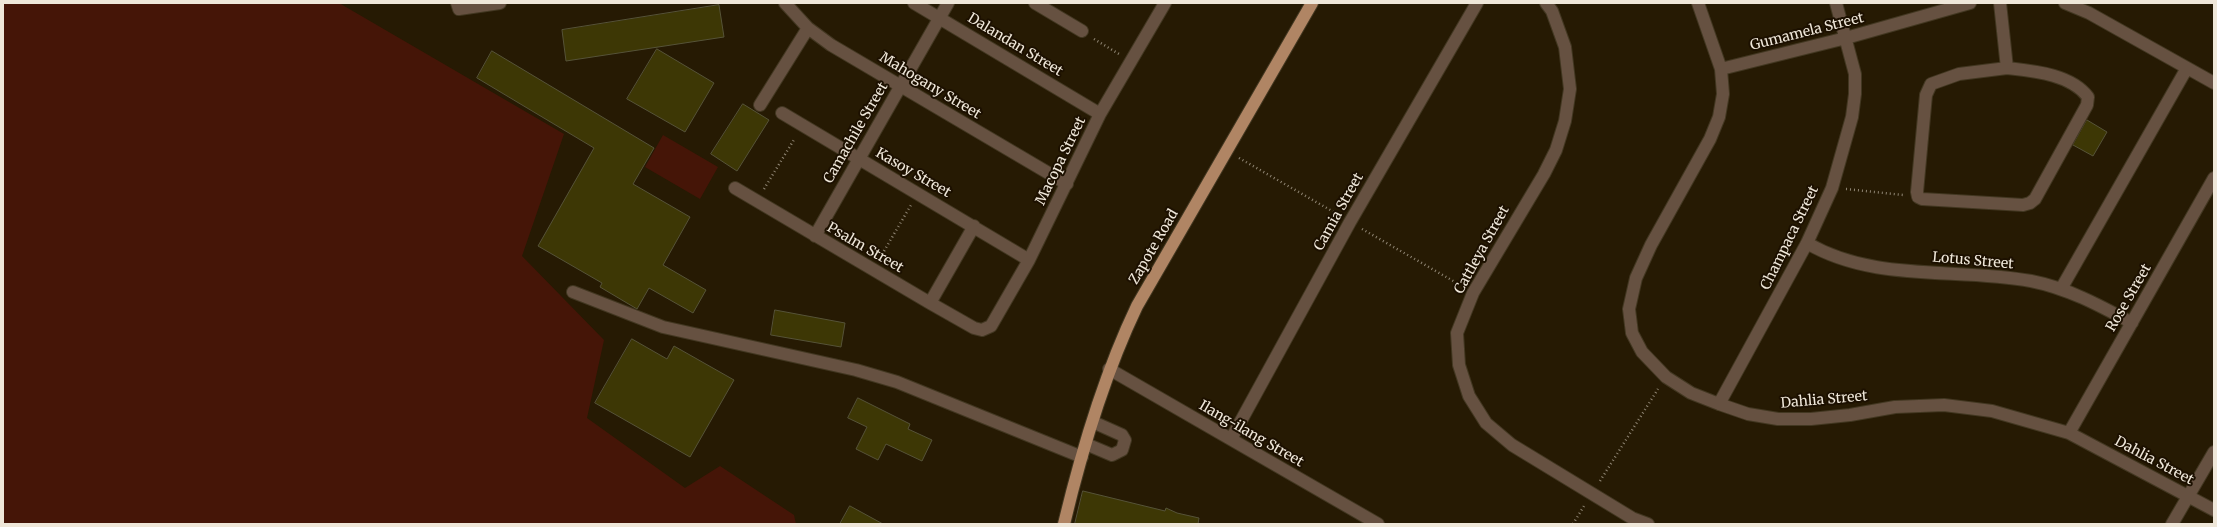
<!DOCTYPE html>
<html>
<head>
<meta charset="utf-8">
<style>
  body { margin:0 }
  #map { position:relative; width:2217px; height:527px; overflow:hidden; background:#261a03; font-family:Merriweather,serif }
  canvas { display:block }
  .frame { position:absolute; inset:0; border:4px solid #efe7d9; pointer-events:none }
</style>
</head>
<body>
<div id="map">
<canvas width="2217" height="527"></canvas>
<div class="frame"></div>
</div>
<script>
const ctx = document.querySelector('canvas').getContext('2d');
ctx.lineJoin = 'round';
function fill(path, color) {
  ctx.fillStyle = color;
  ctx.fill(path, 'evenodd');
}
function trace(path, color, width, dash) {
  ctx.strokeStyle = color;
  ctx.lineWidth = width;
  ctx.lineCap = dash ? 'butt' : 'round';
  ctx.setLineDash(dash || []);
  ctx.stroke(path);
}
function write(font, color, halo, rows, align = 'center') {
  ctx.font = font + ' Merriweather,serif';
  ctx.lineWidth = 4;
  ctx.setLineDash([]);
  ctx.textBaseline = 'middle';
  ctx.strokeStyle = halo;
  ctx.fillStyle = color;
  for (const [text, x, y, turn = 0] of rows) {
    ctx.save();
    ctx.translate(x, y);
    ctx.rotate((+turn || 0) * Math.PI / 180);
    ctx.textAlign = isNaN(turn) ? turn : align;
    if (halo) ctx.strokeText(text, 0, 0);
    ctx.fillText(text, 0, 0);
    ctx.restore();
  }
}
const green = new Path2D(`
  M3,3H339L564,134L522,256L604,340L587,418L685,488L720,466L794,515L796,524H3Z
  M663,135L718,167L700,199L645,167Z`);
const building = new Path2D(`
  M719,5L724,37L566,61L562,30Z
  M657,49L714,83L685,132L627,99Z
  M492,51L654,148L633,184L690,217L663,265L706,290L693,313L649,288L637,309L600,287L602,283L538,246L594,148L477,78Z
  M743,104L769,120L737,171L711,154Z
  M2087,120L2107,132L2093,156L2073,145Z
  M775,310L845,323L841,347L771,335Z
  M632,339L667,359L674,346L734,380L690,457L595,403Z
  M858,398L910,424L908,429L932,440L922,461L886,444L878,460L856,449L867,427L848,418Z
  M1083,491L1165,511L1166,508L1177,513L1199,518L1198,524H1075Z
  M850,506L883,524H840Z`);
const path = new Path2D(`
  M1094,39L1119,54
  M1239,158L1339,215
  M764,189L795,138
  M1846,189L1903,195
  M1362,229L1462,286
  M880,258L911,205
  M1600,481L1658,389
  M1573,524L1584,506`);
const minor = new Path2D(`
  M457,3L459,9L500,3
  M785,3L808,28L831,45L1067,184
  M914,3L1100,114
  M1035,3L1082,31
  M1546,3L1552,11L1565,47L1570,89L1565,121L1556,150L1544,174L1473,293L1457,333L1459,365L1469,396L1486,423L1512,445L1632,518L1648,524
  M1698,3L1721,69L1723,94L1719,117L1710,139L1651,245L1636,278L1629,309L1632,333L1642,352L1666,377L1691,393L1719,404L1748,414L1778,419H1811L1850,415L1895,407L1944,405L1992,411L2069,433L2214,510
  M2000,3L2007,68
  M2065,3L2089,13L2214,83
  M2007,68C2033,71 2071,74 2088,97L2087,105L2035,199L2030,203L2023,205L1922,199L1918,197L1917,192L1926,95L1931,84L1959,74Z
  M1721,69L1846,38L1970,3
  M760,105L808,28
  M782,113L1029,260
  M735,188L930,303L974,328L982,330L991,326L1029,260L1100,114L1165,3
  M815,236L948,3
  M1807,243C1875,283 1956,267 2031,281C2067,288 2099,305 2132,323
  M2061,289L2187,68
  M573,292L663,327L856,370L897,382L1082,457
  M930,303L974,226
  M1109,369L1378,524
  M1719,404L1807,243L1832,188L1852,117L1855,94V74L1836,3
  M2069,433L2214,178
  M1231,439L1350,222L1477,3
  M1086,444L1112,455L1122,450L1125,440L1122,435L1093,422
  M2172,524L2214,452`);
const major = new Path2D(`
  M1064,524C1082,449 1104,375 1137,306L1312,3`);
const streetNames = [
  ["Gumamela Street",1807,32,-14],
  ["Dalandan Street",1015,45,31],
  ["Mahogany Street",930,86,31],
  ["Camachile Street",856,133,-60],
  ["Macopa Street",1061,161,-64],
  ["Kasoy Street",913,173,30],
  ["Camia Street",1339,212,-61],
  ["Champaca Street",1790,238,-64],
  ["Zapote Road",1154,247,-60],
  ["Psalm Street",865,248,30],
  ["Cattleya Street",1482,250,-61],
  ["Lotus Street",1973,261,5],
  ["Rose Street",2129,298,-60],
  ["Dahlia Street",1824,400,-5],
  ["Ilang-ilang Street",1251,434,30],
  ["Dahlia Street",2154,461,28]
];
fill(green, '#451507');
fill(building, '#3d3705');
trace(building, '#565338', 1);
trace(minor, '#423721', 14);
trace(major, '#423721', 14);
trace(path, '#908674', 2.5, [1, 3]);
trace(minor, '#665141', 12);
trace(major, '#b08564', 12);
write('14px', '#efe7d9', '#1c1000', streetNames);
</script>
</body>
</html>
